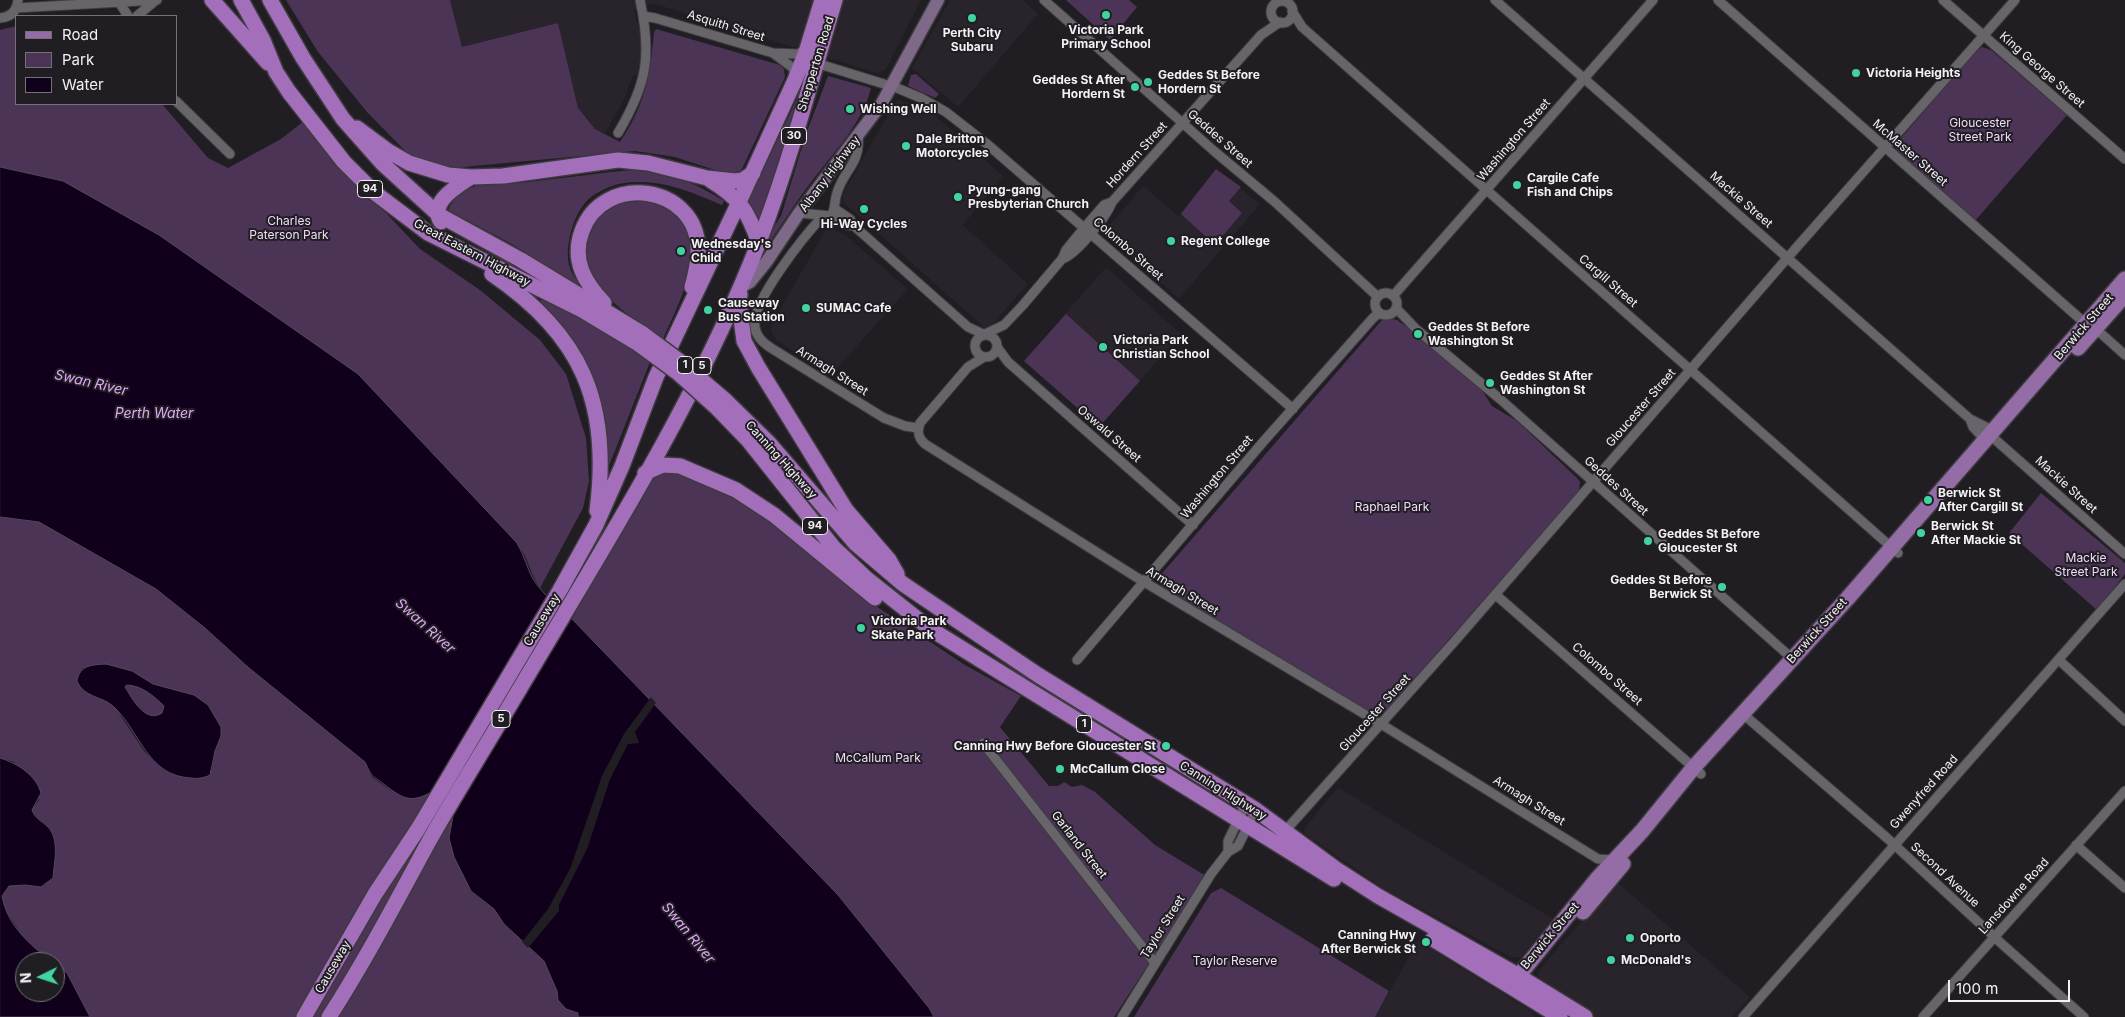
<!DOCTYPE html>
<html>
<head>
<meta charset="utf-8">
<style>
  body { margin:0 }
  #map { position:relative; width:2125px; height:1017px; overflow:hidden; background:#201e22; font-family:Inter,sans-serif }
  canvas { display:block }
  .legend { position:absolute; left:15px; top:15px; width:162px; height:90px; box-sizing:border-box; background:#201e22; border:1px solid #747276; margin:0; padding:6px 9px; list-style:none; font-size:15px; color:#f3f1f4 }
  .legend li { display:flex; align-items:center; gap:10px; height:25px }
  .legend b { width:25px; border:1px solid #747276 }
  .north { position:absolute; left:15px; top:952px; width:50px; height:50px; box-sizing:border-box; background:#201e22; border:1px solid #747276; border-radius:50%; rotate:266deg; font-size:14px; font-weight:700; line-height:20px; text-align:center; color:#f3f1f4 }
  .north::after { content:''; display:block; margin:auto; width:18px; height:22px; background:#42d4a0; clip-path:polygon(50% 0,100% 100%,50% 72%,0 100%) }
  .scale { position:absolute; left:1948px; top:980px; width:122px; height:22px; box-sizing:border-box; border:2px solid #f3f1f4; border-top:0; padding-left:6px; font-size:15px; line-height:18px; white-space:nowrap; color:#f3f1f4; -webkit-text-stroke:4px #201e22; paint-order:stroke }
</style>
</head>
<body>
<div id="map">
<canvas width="2125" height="1017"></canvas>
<ul class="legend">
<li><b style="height:6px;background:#946ca6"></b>Road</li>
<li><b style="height:14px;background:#4c3456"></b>Park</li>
<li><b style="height:14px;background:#11001b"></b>Water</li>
</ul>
<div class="north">N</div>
<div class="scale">100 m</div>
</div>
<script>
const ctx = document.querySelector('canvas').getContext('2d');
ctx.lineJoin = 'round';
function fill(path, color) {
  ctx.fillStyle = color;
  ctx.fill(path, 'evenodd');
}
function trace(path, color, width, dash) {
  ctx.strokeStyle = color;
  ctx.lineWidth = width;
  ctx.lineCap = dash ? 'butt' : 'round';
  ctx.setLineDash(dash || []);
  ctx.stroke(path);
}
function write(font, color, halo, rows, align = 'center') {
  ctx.font = font + ' Inter,sans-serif';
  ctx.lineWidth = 4;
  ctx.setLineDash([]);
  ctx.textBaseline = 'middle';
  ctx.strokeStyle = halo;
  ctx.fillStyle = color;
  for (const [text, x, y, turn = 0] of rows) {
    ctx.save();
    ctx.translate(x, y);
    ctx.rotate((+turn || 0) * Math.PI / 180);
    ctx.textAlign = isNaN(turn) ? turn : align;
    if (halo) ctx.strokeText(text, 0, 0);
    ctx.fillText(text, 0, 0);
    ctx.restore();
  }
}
const built = new Path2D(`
  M450,0H921L886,69L877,73L652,3L634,10L644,48L639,76L633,75L624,99L605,134L595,129L578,108L558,23L462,47Z
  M950,0H1023L1038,14L958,107L912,68Z
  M897,99L916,105L935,115L1003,176L963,225L1028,284L987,330L843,202V194Z
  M1216,169L1260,204L1179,299L1104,232L1143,186L1178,216Z
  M835,230L845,235L908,289L832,374L777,341L773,335L771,329L774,320L825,231Z
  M1106,267L1181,334L1099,427L1024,361Z
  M1338,787L1553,919L1521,957H1511L1386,890L1305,834L1304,829Z
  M1616,881L1750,997L1732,1017H1594L1541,985L1538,974L1540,969Z
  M1418,941L1532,1012L1535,1017H1375Z`);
const green = new Path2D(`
  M286,0H450L462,47L558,23L578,108L595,129L620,142C645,105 650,76 654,32L656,29L780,65L784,69L785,77L741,171L735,173L718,171L675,157L635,151L452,168L409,155L367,112L318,52Z
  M1066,0H1129L1137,7L1110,40Z
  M16,26V104H162L208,158L228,168L281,139L304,121L336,160L420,249L480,290L540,340L566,374L586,438L589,481L583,508L540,588C533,578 530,567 525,556C519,544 509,535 500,526L63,181L0,167V30Z
  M1982,47L1991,50L2067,115L1974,222L1898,155L1895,145L1977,50Z
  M916,74L939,94L935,98L908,86L911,75Z
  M828,76L871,88C862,124 834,152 812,181C795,203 780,227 764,251L772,230L781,216L806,134Z
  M803,86L761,226L747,204Z
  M1216,169L1241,187L1229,201L1242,213L1215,245L1181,214Z
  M632,170C672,174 690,180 724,201L722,205C696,194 667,181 637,182C620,182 605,187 591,197C574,210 563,248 570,268C572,275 580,284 584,291L512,244L448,210C454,197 462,191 476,186C492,180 513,184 529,182C564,178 598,173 632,170Z
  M631,198C638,198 647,198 654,200C661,202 671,210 676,215C709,250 679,303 663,339C636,321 581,286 584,249C585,244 587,238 588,234C593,214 613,203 631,198Z
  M543,297L634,350L650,362L607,471L601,410L539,303Z
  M1066,314L1140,381L1099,427L1024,361Z
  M1387,318L1397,320L1415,333L1473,382L1483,392L1492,406L1517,421L1577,478L1580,482L1579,491L1386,711L1376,715L1371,713L1161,586L1158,578L1382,320Z
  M674,470L742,500L774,519L849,584L879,608L965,665L1021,696L1000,727L1049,786H1058L1064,782L1072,787L1082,785L1095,792L1155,845L1206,876L1114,1017H934L929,1008L838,895L572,619L636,497L653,475Z
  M2041,493L2125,563V574L2097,610L2009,533Z
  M0,517L39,522L156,589L205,628L249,668L365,762L372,777L392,791L439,788L447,795L454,810L470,891L494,909L504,924L544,961L557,991L558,1000L566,1009L578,1013V1017H90L67,973L26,941L5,910L2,896L9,886L25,885L41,887L53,878C54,863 60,840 48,827C42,821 35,818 32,810L39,800L14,762L0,758ZM106,664L132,671L153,684L194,695L208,705L221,736L215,751L212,769L154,761L144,751L115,707L106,701L82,669L86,667Z
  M127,685C142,686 154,696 164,706L162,713C146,724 132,699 125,686Z
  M1221,888L1389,991L1375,1017H1134L1211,893Z`);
const water = new Path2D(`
  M0,167L63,181L159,235L358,374L517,543C524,555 527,568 533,579C543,595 559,607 572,619L838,895L929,1008L934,1017H578V1013L566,1009L558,1000L557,991L544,961L504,924L494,909L471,891L454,857L449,838L454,810L447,795L439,788C414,802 408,803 385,785C371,774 373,779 365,762L249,668L205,628L156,589L39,522L0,517Z
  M106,664L132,671L153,684L194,695L208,705L221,727V736L215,751L210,775C204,778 197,779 191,778C147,776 140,731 114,707C103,696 84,698 77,681C80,665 91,665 106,664ZM127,685C141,685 154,696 164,706L162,713C146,724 132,699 125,687Z
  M0,758C17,763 36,775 41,793L32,810C35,819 42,821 48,827C60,840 54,863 53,878L41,887L25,885L9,886L2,896C7,925 29,944 52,962H25V992H55V965L67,973L90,1017H0Z`);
const pier = new Path2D(`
  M651,697L656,703L635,732L639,743L628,744L610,779L587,849L559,905V911L528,948L522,942L548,909L570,869L602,776L624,734Z`);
const minor = new Path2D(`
  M1044,0L1214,151L1275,202L1378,297
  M1495,0L1970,419L1994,431
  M1718,0L2086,324
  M1943,0L2125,159
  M1271 12a11 11 0 1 1 22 0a11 11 0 1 1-22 0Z
  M119,2L128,16
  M16,8L157,0
  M1292,11L1302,27L1898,553
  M137,16L156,0
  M643,16L655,18L773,53L793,68L795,77
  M0,18C11,17 17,11 18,0
  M773,53L798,54L806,49
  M816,63L897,88L921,98L946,112L987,144L1293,409
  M176,101L230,154
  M618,133C647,84 652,56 640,0
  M835,209L850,219L854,226L968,327L983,334
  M799,213L831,216C836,208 834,201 837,193C843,171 861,163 858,137
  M823,216C805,235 750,303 755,327C756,336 763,343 771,348L884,418L905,426L918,428
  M831,216L847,225L854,226
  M1062,259C1076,255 1107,216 1112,202
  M1375 304a11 11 0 1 1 22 0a11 11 0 1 1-22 0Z
  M1393,296L1653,0
  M1396,308L1416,329L1500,399L1795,661
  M2096,329L2125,355
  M985,334L1004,325L1023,305L1062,259L1066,250L1084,228L1104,205L1112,202L1261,35L1280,22
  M975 346a11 11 0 1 1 22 0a11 11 0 1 1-22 0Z
  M997,347L1008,362L1193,525
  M984,357L968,367L920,423C917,432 918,438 925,444L1136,577L1381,724L1598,859L1615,860
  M1970,419L1973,427L1985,440
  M1990,435L2125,554
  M1496,595L1701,774
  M1077,660L1263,442L1373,318L1379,313
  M2059,660L2125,721
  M1743,714L1887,838L2002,944L2084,1017
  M983,743L1155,963
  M1285,831L1454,642L1796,248L2015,0
  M2076,845L2125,888
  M1228,852V841L1246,804
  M1122,1017L1211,874L1228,852L1238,846L1256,810
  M1743,1017L2125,584
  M1923,1017L2125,791`);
const secondary = new Path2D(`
  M741,287L750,282L767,261L799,213L882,103L938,0`);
const primary = new Path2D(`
  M2078,348L2125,295
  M1583,912L1623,864
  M1511,985L1597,879L1642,831L1694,767L1847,599L2125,279`);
const trunk = new Path2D(`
  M212,0L268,63
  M241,0L263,40L276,72L289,92L344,162L375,193L428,233L582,310L637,343
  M270,0L303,58L343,119L383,164L439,215L521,260L643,334
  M357,128L388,151L409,163L448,175L471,177L503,176L618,160L648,163L707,178L735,181L743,180L753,173
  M710,180C740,199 747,209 759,243
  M441,222C428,202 458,186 471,177
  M492,274C582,335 611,403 597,511
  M740,294L739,303L744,341L758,367L846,510L889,560L897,574
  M604,303C585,283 571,260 582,231C603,172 697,184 698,249C699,261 695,276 692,287
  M725,400L768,442L856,544L903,584L1038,675L1256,810L1336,869L1378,896L1507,969L1585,1017
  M717,408L748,440L834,548L866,578L929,628L1334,879
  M645,473L663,465L680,466L736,490L774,515L875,598
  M1433,939L1560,1017
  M304,1017L375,894L418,829L560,590L596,525L622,466L656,377L739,202L795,80L807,49L822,0
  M329,1017C365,961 396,902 428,843C453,798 481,754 507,710C593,564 687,419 751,262C786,177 809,87 835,0`);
const trunkBridge = new Path2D(`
  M643,334L678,360L725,400
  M637,343L678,373L717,408`);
const markers = [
  [1106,15,5,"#42d4a0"],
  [972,18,5,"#42d4a0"],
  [1856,73,5,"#42d4a0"],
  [1148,82,5,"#42d4a0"],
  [1135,87,5,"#42d4a0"],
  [850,109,5,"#42d4a0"],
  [906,146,5,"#42d4a0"],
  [1517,185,5,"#42d4a0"],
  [958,197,5,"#42d4a0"],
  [864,209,5,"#42d4a0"],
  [1171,241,5,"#42d4a0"],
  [681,251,5,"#42d4a0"],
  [806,308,5,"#42d4a0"],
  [708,310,5,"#42d4a0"],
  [1418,334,5,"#42d4a0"],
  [1103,347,5,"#42d4a0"],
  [1490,383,5,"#42d4a0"],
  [1928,500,5,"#42d4a0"],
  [1921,533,5,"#42d4a0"],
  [1648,541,5,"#42d4a0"],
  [1722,587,5,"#42d4a0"],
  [861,628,5,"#42d4a0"],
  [1166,746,5,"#42d4a0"],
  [1060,769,5,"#42d4a0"],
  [1630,938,5,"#42d4a0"],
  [1426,942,5,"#42d4a0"],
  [1611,960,5,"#42d4a0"]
];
const shields = [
  [794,136,25],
  [370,189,25],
  [685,365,15],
  [702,366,18],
  [815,526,25],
  [501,719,18],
  [1084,724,15]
];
const shieldNames = [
  ["30",794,136],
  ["94",370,189],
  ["1",685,365],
  ["5",702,366],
  ["94",815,526],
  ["5",501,719],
  ["1",1084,724]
];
const streetNames = [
  ["Asquith Street",726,26,17],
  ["Shepperton Road",816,64,-73],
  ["King George Street",2042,70,41],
  ["Geddes Street",1220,139,41],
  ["Washington Street",1514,140,-49],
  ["McMaster Street",1910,153,41],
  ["Hordern Street",1137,155,-48],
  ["Albany Highway",830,174,-53],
  ["Mackie Street",1741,200,41],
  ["Colombo Street",1128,249,41],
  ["Great Eastern Highway",472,253,28],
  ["Cargill Street",1608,281,41],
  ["Berwick Street",2084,327,-49],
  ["Armagh Street",832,371,32],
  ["Gloucester Street",1641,408,-49],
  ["Oswald Street",1109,434,41],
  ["Canning Highway",781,460,48],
  ["Washington Street",1217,477,-50],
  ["Mackie Street",2066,485,42],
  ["Geddes Street",1616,486,42],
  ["Armagh Street",1182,591,31],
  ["Causeway",542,620,-59],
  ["Berwick Street",1817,631,-48],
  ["Colombo Street",1607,674,41],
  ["Gloucester Street",1375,713,-48],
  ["Canning Highway",1223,791,32],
  ["Gwenyfred Road",1924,792,-48],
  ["Armagh Street",1529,801,32],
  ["Garland Street",1079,845,52],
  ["Second Avenue",1945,875,43],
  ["Lansdowne Road",2014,896,-48],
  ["Taylor Street",1163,927,-58],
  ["Berwick Street",1550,936,-50],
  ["Causeway",333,967,-60]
];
const poiNames = [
  ["Victoria Park",1106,30,"center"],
  ["Primary School",1106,44,"center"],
  ["Perth City",972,33,"center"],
  ["Subaru",972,47,"center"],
  ["Victoria Heights",1866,73],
  ["Geddes St Before",1158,75],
  ["Hordern St",1158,89],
  ["Geddes St After",1125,80,"right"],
  ["Hordern St",1125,94,"right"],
  ["Wishing Well",860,109],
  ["Dale Britton",916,139],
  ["Motorcycles",916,153],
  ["Cargile Cafe",1527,178],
  ["Fish and Chips",1527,192],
  ["Pyung-gang",968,190],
  ["Presbyterian Church",968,204],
  ["Hi-Way Cycles",864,224,"center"],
  ["Regent College",1181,241],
  ["Wednesday's",691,244],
  ["Child",691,258],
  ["Causeway",718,303],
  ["Bus Station",718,317],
  ["SUMAC Cafe",816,308],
  ["Geddes St Before",1428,327],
  ["Washington St",1428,341],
  ["Victoria Park",1113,340],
  ["Christian School",1113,354],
  ["Geddes St After",1500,376],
  ["Washington St",1500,390],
  ["Berwick St",1938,493],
  ["After Cargill St",1938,507],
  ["Berwick St",1931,526],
  ["After Mackie St",1931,540],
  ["Geddes St Before",1658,534],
  ["Gloucester St",1658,548],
  ["Geddes St Before",1712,580,"right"],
  ["Berwick St",1712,594,"right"],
  ["Victoria Park",871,621],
  ["Skate Park",871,635],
  ["Canning Hwy Before Gloucester St",1156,746,"right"],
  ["McCallum Close",1070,769],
  ["Canning Hwy",1416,935,"right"],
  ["After Berwick St",1416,949,"right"],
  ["Oporto",1640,938],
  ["McDonald's",1621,960]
];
const parkNames = [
  ["Gloucester",1980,123],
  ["Street Park",1980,137],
  ["Charles",289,221],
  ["Paterson Park",289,235],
  ["Raphael Park",1392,507],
  ["Mackie",2086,558],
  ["Street Park",2086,572],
  ["McCallum Park",878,758],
  ["Taylor Reserve",1235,961]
];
const waterNames = [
  ["Swan River",91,383,13],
  ["Perth Water",154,414],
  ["Swan River",425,626,42],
  ["Swan River",688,933,50]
];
fill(built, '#29232c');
fill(green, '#4c3456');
fill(water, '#11001b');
trace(water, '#55485c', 1);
fill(pier, '#201e22');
trace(minor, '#3d3b3e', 11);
trace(secondary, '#3d3b3e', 15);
trace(primary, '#3d3b3e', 18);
trace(trunk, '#3d3b3e', 18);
trace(minor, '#68656a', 9);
trace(secondary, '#7e6988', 12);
trace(primary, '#946ca6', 15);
trace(trunk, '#a36eba', 15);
trace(trunkBridge, '#3d3b3e', 18, []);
trace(trunkBridge, '#a36eba', 15);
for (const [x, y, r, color] of markers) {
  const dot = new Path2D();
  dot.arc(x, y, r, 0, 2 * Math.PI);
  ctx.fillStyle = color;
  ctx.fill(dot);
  trace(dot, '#201e22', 2);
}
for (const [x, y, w] of shields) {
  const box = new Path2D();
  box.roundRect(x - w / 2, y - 8.5, w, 17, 4);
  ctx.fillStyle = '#201e22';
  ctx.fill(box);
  trace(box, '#f3f1f4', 1);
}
write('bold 11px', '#f3f1f4', null, shieldNames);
write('12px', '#f3f1f4', '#201e22', streetNames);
write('bold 12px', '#f3f1f4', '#201e22', poiNames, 'left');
write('12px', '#f2dbfd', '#201e22', parkNames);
write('italic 14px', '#e0a6f9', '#201e22', waterNames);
</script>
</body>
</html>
